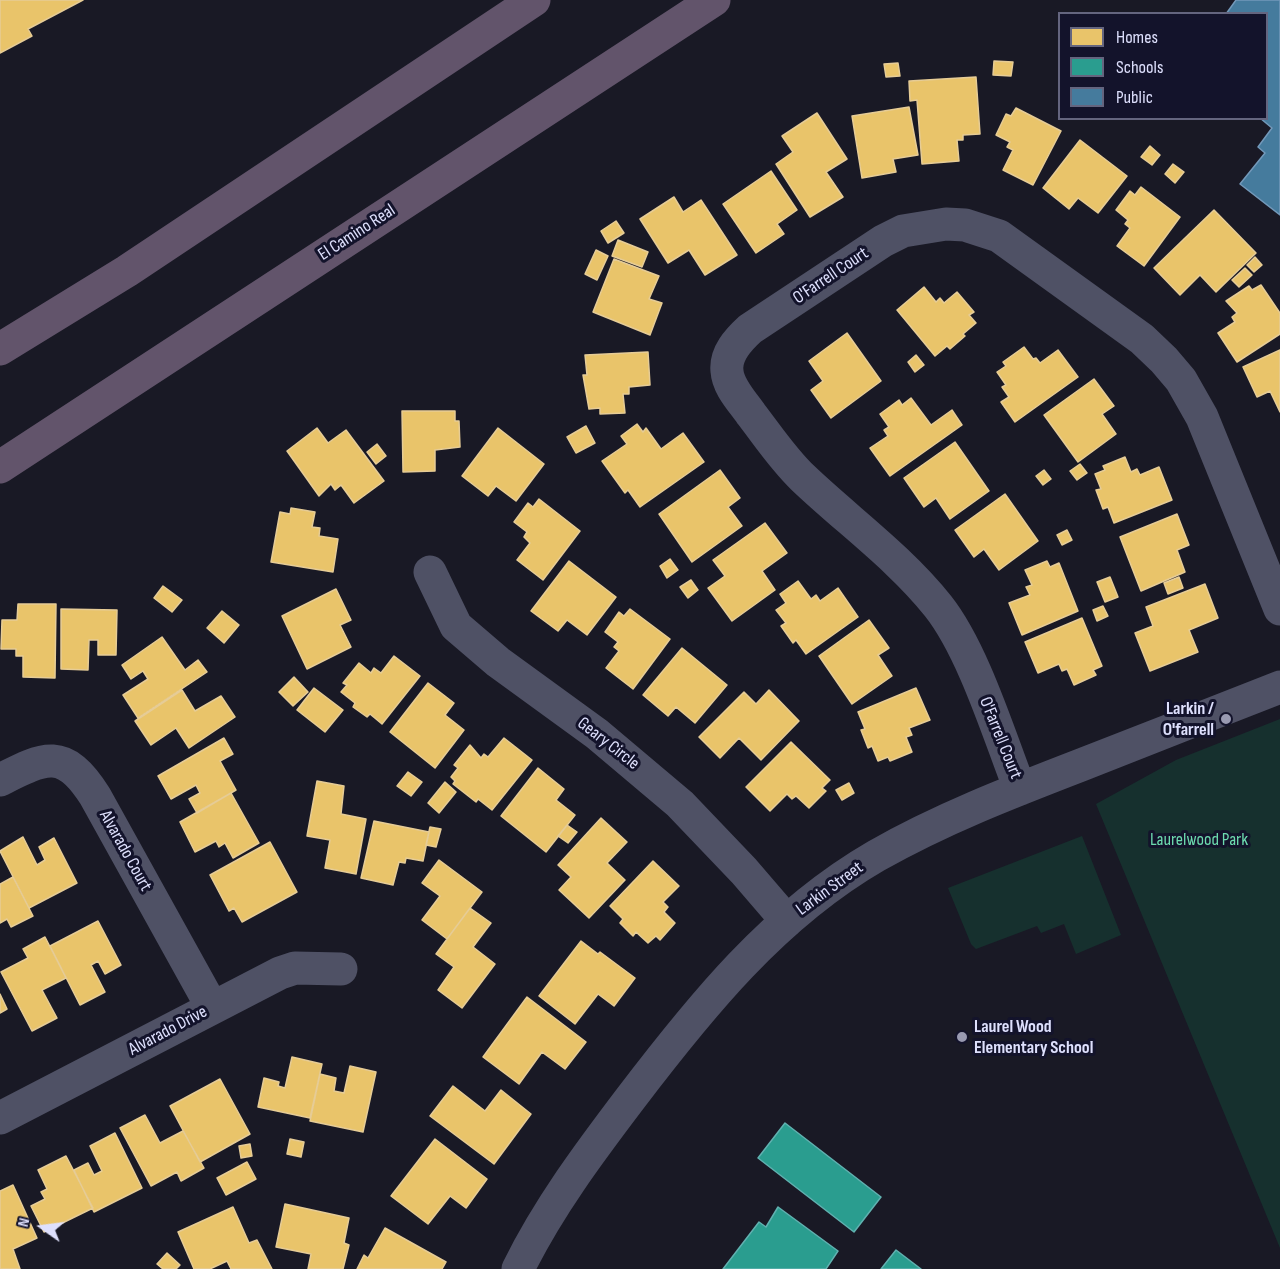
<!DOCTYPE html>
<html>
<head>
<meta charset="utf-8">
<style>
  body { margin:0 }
  #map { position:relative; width:1280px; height:1269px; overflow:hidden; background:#191925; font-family:"Sofia Sans Condensed",sans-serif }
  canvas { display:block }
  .legend { position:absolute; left:1058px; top:12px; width:210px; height:108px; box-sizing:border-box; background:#13132b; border:2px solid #64657f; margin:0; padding:8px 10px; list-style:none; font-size:18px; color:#dee0fd }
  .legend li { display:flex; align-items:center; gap:12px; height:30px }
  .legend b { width:30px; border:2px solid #64657f }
  .north { position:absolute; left:12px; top:1197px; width:60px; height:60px; -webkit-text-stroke:4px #13132b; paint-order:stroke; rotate:284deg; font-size:16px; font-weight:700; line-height:24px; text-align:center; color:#dee0fd }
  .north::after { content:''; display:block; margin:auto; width:21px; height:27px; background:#dee0fd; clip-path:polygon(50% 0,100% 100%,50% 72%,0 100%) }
</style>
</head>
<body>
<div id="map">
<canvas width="1280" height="1269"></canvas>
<ul class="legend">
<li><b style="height:16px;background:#e9c46a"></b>Homes</li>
<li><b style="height:16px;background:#2a9d8f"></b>Schools</li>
<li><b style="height:16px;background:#457b9d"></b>Public</li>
</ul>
<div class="north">N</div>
</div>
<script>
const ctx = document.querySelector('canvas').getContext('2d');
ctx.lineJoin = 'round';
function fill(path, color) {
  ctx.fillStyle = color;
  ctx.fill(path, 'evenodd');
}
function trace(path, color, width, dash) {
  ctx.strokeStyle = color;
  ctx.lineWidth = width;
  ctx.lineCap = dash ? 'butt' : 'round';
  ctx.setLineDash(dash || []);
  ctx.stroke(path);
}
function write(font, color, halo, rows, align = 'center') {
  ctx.font = font + ' "Sofia Sans Condensed",sans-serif';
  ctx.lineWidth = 6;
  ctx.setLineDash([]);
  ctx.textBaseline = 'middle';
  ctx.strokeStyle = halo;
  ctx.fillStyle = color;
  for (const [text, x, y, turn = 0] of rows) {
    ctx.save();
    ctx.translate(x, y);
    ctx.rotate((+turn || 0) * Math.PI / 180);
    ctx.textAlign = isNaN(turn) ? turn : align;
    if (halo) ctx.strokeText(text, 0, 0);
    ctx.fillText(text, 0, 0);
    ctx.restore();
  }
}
const green = new Path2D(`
  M1280,719V1248L1096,804L1176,760Z
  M1082,836L1121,935L1076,954L1064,924L1041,933L1037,926L976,949L971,944L948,888Z`);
const homes = new Path2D(`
  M0,0H83L28,29L32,36L0,53Z
  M994,61L1013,62L1011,76L993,75Z
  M898,63L900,76L886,77L884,64Z
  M976,77L980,134L963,135V140H957L959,161L922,164L917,100L910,101L909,81Z
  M909,107L918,155L893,159L896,172L862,178L852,116Z
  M1016,108L1061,131L1033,185L1003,170L1013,150L1007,147L1010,142L996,135L1006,114L1011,116Z
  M817,113L847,159L826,172L843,197L810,217L776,164L793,152L782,136Z
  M1080,140L1127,176L1098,213L1078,198L1069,209L1043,188Z
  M1150,146L1160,155L1152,165L1141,157Z
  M1173,164L1184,172L1175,183L1165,174Z
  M771,171L797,210L777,224L784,234L756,253L723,204Z
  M1141,187L1180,217L1144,266L1117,246L1130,228L1125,224L1128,220L1116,210L1130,191L1135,195Z
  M674,197L683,212L701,200L737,255L705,275L689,250L668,263L640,219Z
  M1214,210L1256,253L1216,292L1200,275L1180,295L1154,268Z
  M616,221L624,233L608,243L601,231Z
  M618,240L648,252L642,267L612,256Z
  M596,250L608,256L597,280L585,274Z
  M1255,257L1262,265L1254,272L1247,265Z
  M614,259L659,276L649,299L662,303L650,335L593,312Z
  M1245,268L1252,275L1239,287L1232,280Z
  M1261,285L1280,313V334L1237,362L1218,333L1235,322L1232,317L1237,313L1226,301L1249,286L1252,290Z
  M924,287L936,302L940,298L944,303L957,292L974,312L969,315L976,323L963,334L965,336L950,349L947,346L935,356L897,310Z
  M847,333L881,381L831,418L811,390L823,381L809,361Z
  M1024,347L1033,359L1036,358L1040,363L1058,350L1078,377L1015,422L1001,402L1009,397L1002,387L1006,385L997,372L1006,366L1003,362Z
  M1280,350V412L1270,391L1257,397L1243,367Z
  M648,352L650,385L629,387V394H623L625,413L600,414V408L589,409L583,375H587L585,355Z
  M916,355L924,365L915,372L908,362Z
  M1094,379L1114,406L1102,414L1116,434L1078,462L1044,415Z
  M911,398L931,425L952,410L962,425L890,476L870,448L888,436L884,430L889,427L880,414L899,400L902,405Z
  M402,411H455V421H459L460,447L435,450V471L403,472Z
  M637,424L643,432L646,428L661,449L683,433L704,462L640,507L628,490L625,493L602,461L627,444L621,436Z
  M586,426L595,443L576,453L567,437Z
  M317,428L328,443L346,430L384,481L354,503L341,485L335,490L331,484L319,496L287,451Z
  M498,428L544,464L516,501L496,486L488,496L462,476Z
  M955,442L989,491L950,519L936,498L924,507L904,478Z
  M377,444L386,456L376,464L367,452Z
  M1125,457L1131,472L1137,469L1140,475L1159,467L1172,500L1114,523L1108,507L1103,509L1096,490L1101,489L1095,474L1105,470L1103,466Z
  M1080,464L1087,473L1077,480L1070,471Z
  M720,470L740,498L728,507L742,526L692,562L659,514Z
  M1044,470L1051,479L1043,485L1036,476Z
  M1005,494L1038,541L999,570L984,549L974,557L955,530Z
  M539,499L580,531L543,580L517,560L530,543L524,537L527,532L514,522L528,503L533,507Z
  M291,508L315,512L312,527L320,528L319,536L338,539L333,572L271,562L280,512L290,514Z
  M1177,514L1189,545L1177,550L1185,572L1141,591L1120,537Z
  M765,523L787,553L762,571L775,590L732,621L708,588L725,576L713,560Z
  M1067,530L1072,540L1062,545L1057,535Z
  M670,559L678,570L667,578L660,566Z
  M569,561L616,597L587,635L567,620L558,631L531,611Z
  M1047,561L1050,567L1059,563L1078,611L1022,635L1009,603L1030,595L1026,587L1032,585L1025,570Z
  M1110,577L1118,597L1105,602L1097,582Z
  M1179,577L1183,588L1168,594L1164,583Z
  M691,580L698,590L688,598L680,587Z
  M798,581L811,599L816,595L820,601L838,588L858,617L806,654L796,640L793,643L781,626L786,623L776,610L786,603L780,594Z
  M1205,584L1218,618L1189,630L1198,652L1150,671L1135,633L1153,626L1146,607Z
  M163,586L182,600L172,612L154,598Z
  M336,589L351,620L340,625L351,647L307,669L282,616Z
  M18,604H56L55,678L23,677V656H16V649H1L2,620H17Z
  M1103,606L1108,616L1097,621L1093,610Z
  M61,609L117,610L116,655H98V640H89L88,670L61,669Z
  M630,609L670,639L633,689L606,668L619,651L614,647L618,642L605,632L619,612L624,616Z
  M222,611L239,625L224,643L207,628Z
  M1082,618L1102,666L1093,670L1096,675L1074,685L1067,669L1062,671L1059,664L1038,673L1025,642Z
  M869,620L889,648L878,655L892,676L852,704L819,656Z
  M162,637L185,670L198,660L207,672L138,718L123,695L148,679L143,671L131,679L122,665Z
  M682,648L727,685L695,723L676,707L668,716L643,695Z
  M394,656L420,676L382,724L370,714L367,717L353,707L355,703L341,692L347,685L343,683L359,663L371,673L374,668L381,673Z
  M294,677L308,692L293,706L279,692Z
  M428,683L454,703L445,715L464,730L435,768L390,732Z
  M314,688L343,710L325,732L297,710Z
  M916,688L930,720L909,728L912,735L906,737L912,752L890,761L888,757L878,761L872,746L868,748L861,730L865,729L858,712Z
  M182,690L195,711L221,696L235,717L189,748L176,728L151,745L135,721Z
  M769,690L799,721L761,760L739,738L720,758L699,737L744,692L756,704Z
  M224,738L233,754L220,761L236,790L197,813L189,799L200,793L196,785L171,799L158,776Z
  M504,738L532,760L492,810L478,799L476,802L453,784L455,781L451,777L458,768L454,765L470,745L481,758L484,754L488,757Z
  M791,742L830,780L822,788L826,791L809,808L796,796L792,799L787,794L770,811L746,787Z
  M538,768L564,789L556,800L575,815L546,852L501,816Z
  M408,772L422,782L411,796L397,786Z
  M317,781L344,786L341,814L366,819L356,874L325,868L330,840L307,836Z
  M445,782L456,792L439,813L428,803Z
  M849,783L854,793L842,800L836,790Z
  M231,793L259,843L233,858L225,843L219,847L216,841L195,852L180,822Z
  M601,818L627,842L607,863L625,880L589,918L559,890L571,877L558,865Z
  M374,821L429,832L423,861L406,858L405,863L399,862L393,885L361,878Z
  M567,825L577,832L568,843L558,836Z
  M430,827L441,829L436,847L426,845Z
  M23,837L37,865L45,860L39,847L54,838L77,883L29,908L0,851Z
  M270,842L297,892L242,922L234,908L229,911L210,875Z
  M439,860L482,892L447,939L422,920L440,896L422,883Z
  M653,861L679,886L663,902L668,907L664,912L675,923L660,940L656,936L648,943L636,932L633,936L620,923L623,919L610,906Z
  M13,877L33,916L11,927L7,919L0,923V884Z
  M470,908L491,923L473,947L495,964L462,1008L438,990L454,967L436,954Z
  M98,921L121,965L105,974L98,961L91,965L105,992L80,1005L50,946Z
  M45,937L66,978L42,990L57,1018L32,1031L1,972L28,958L23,949Z
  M581,941L598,954L600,952L635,978L614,1006L598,994L575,1024L539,996Z
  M0,994L7,1009L0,1013Z
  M527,997L586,1042L565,1069L542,1052L519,1084L483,1057Z
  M292,1057L322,1064L310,1118L258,1107L264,1078L279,1082L278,1086L285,1088Z
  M350,1066L376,1072L363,1132L310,1121L320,1074L336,1078L334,1091L344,1093Z
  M220,1079L250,1134L200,1162L170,1106Z
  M453,1086L485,1111L501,1090L531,1114L494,1164L430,1116Z
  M145,1115L160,1143L183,1131L204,1168L181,1181L177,1172L151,1186L120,1128Z
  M115,1133L142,1188L94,1212L74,1170L88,1163L94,1175L102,1171L90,1146Z
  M290,1139L304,1142L301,1157L287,1154Z
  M435,1139L487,1179L466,1208L450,1196L428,1224L391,1196Z
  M250,1144L252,1156L241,1158L239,1146Z
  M66,1156L93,1208L44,1232L31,1206L45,1199L41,1192L47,1189L38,1170Z
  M247,1162L256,1179L226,1195L217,1178Z
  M13,1185L37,1238L13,1249L20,1269H0V1191Z
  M285,1204L349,1218L344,1243L349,1245L343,1269H308L311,1254L276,1247Z
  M233,1207L249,1243L257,1240L272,1269H231L227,1261L210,1269H194L178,1232Z
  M385,1228L446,1262L442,1269H357L364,1255L368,1258Z
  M167,1253L180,1265L176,1269H163L157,1264Z`);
const schools = new Path2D(`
  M785,1123L881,1197L854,1232L758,1158Z
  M778,1207L838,1251L826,1269H723L759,1222L766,1227Z
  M896,1250L921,1269H881Z`);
const public = new Path2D(`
  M1236,0H1280V215L1240,184L1265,153L1258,147L1272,128L1260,118H1266V14H1226Z`);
const minor = new Path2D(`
  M430,572L456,626L498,662L597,734L680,804L744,871L787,921
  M0,780C45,757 64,747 95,796L212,1007
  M1020,789C999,735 973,650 938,606C900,558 847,520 803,478C783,459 768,436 751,414C742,401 728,387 727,371C725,354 738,340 750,329L883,241L903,231L946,224L965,225L999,236L1142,339L1164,360L1181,380L1202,417L1280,609
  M0,1118L280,973L295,968L341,969
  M518,1269C548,1208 589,1153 630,1099C700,1007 774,915 876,856C941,819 1011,792 1081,765C1147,739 1214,713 1280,687`);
const highway = new Path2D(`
  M0,349L127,271L534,0
  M0,467L714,0`);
const markers = [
  [1226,719,6,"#999ab1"],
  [962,1037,6,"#999ab1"]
];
const streetNames = [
  ["El Camino Real",357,233,-33],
  ["O'Farrell Court",831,276,-34],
  ["O'Farrell Court",1000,738,68],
  ["Geary Circle",608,744,38],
  ["Alvarado Court",125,851,61],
  ["Larkin Street",830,889,-36],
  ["Alvarado Drive",168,1031,-28]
];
const poiNames = [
  ["Larkin /",1214,709],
  ["O'farrell",1214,730],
  ["Laurel Wood",974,1027,"left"],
  ["Elementary School",974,1048,"left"]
];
const parkNames = [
  ["Laurelwood Park",1199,840]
];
fill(green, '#16302e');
fill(homes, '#e9c46a');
trace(homes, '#e6cc96', 1.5);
fill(schools, '#2a9d8f');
trace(schools, '#60b1b0', 1.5);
fill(public, '#457b9d');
trace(public, '#7399ba', 1.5);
trace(minor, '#4f5165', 33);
trace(highway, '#62546b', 33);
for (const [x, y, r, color] of markers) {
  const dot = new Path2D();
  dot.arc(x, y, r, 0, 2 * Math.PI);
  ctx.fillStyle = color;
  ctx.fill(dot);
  trace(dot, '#13132b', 2);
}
write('18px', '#dee0fd', '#13132b', streetNames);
write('bold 18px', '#dee0fd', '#13132b', poiNames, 'right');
write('18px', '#6ddbaf', '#13132b', parkNames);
</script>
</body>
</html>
